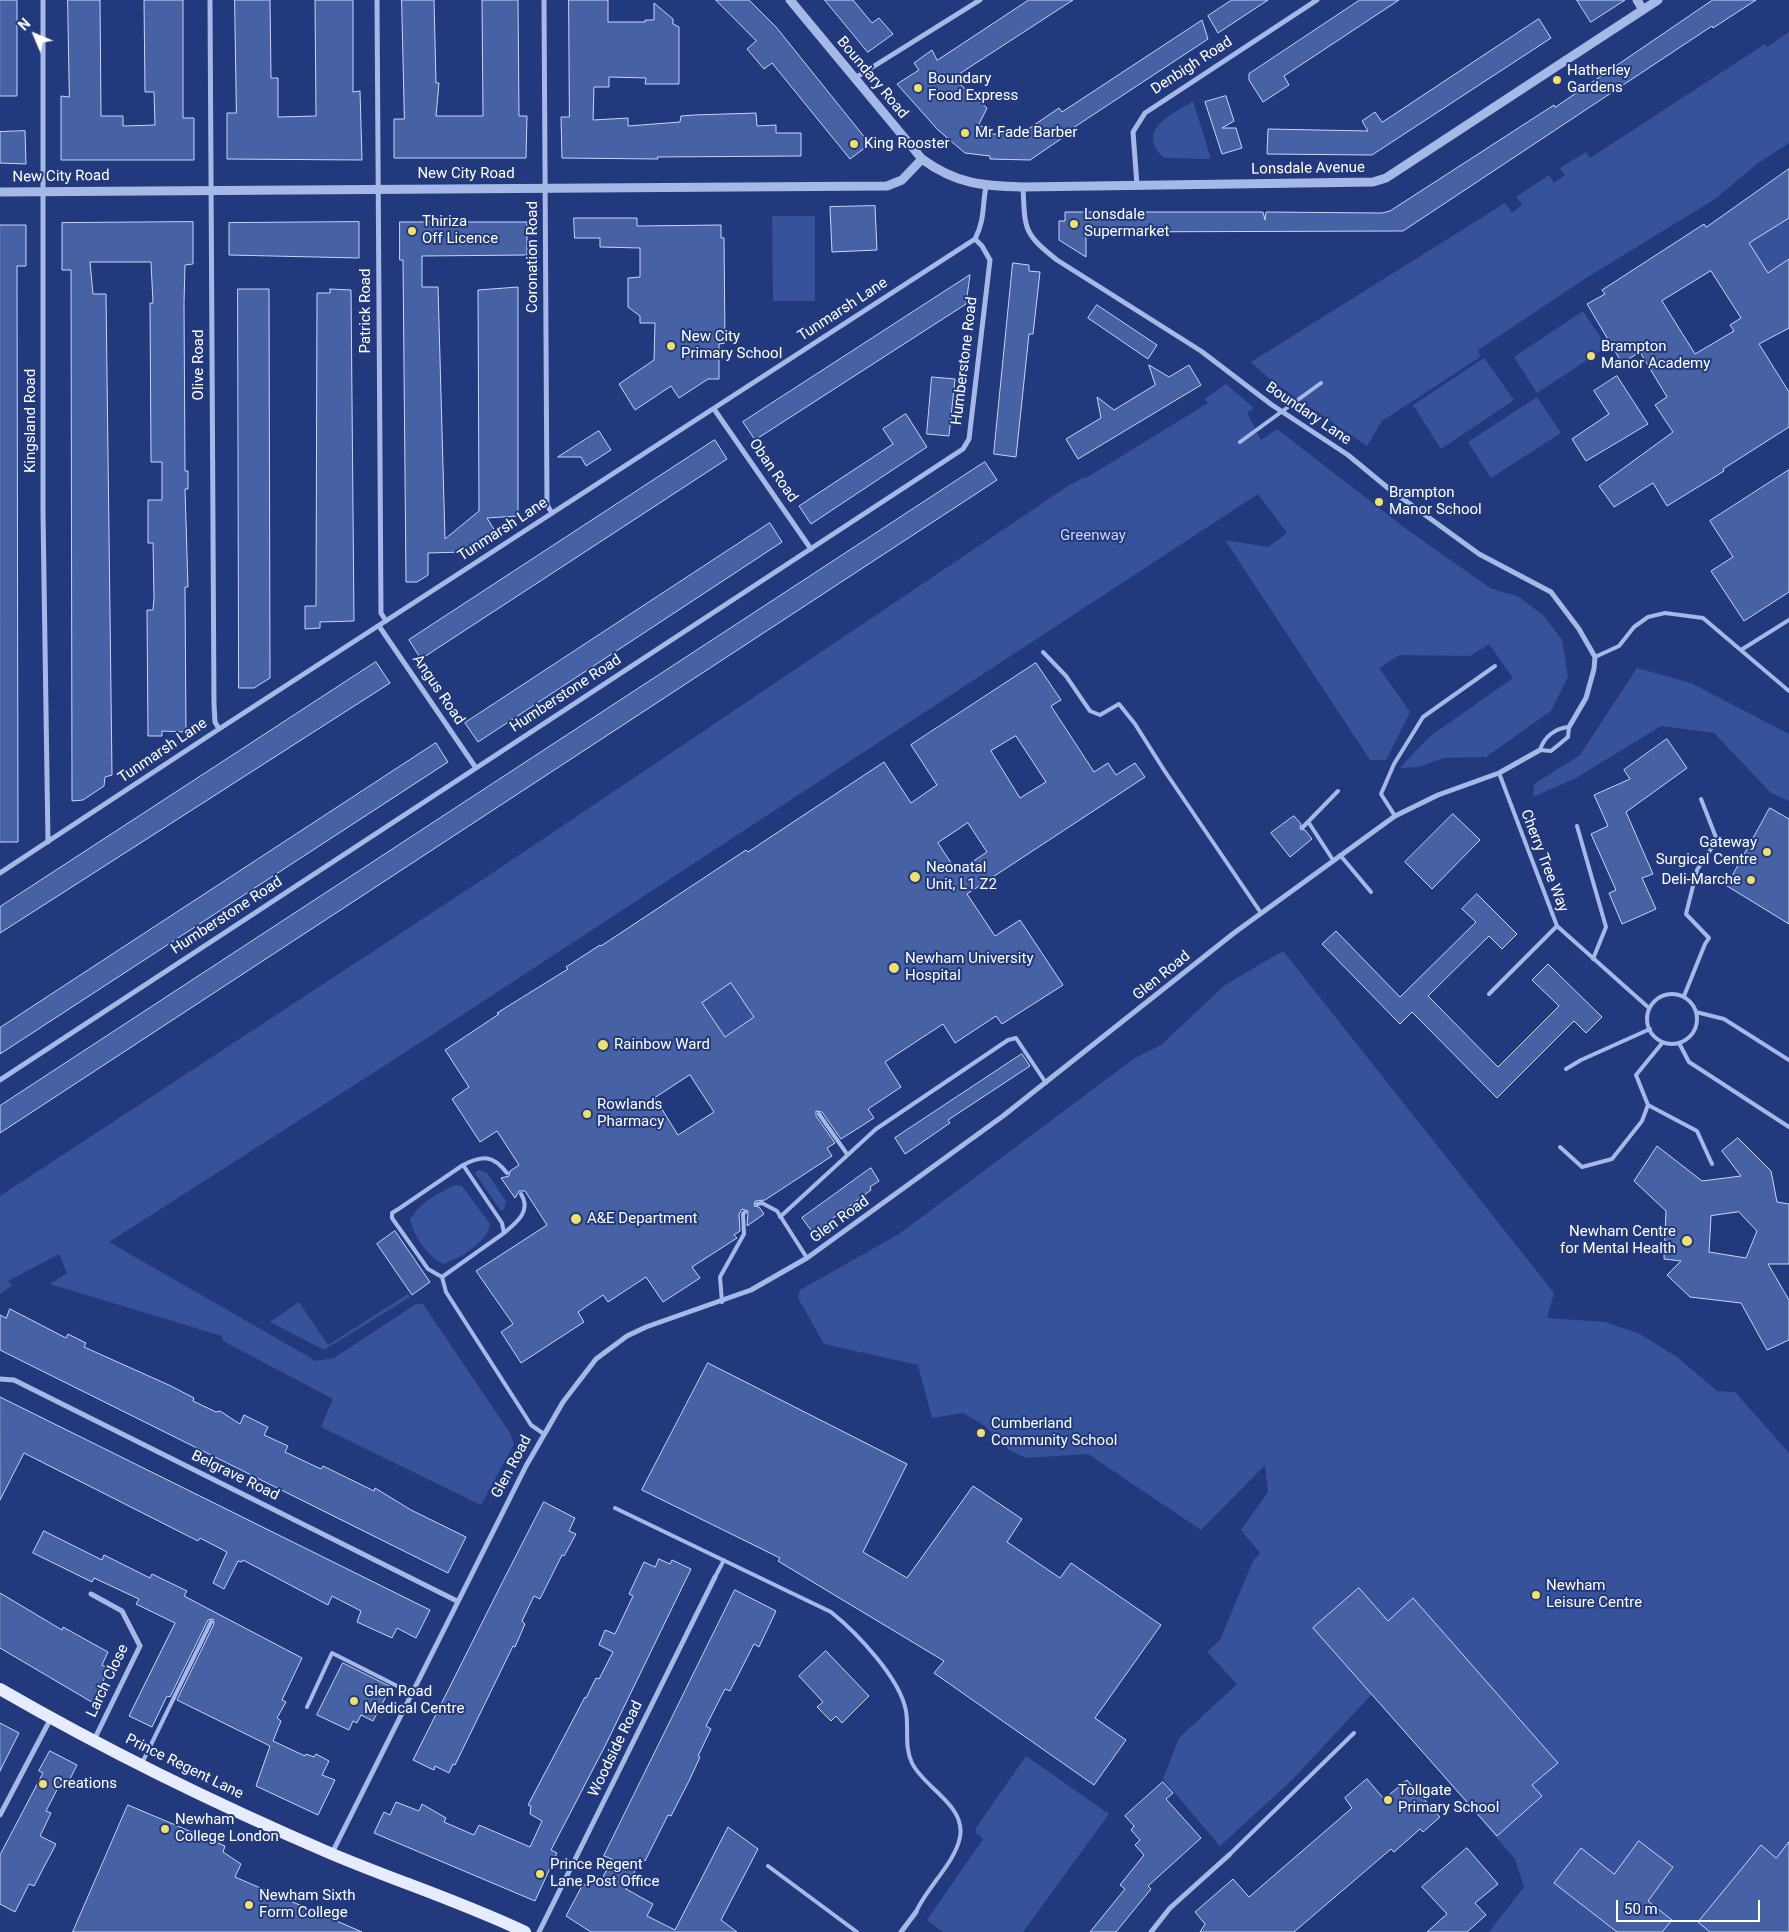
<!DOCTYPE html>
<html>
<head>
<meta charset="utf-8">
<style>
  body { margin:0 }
  #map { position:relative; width:1789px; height:1932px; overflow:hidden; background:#223a7d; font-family:Roboto,sans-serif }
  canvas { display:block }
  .north { position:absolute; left:10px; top:10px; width:50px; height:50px; -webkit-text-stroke:4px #223a7d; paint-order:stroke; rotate:315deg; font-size:14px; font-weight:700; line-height:20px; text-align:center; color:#fff }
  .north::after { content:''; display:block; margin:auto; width:18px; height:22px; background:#fff; clip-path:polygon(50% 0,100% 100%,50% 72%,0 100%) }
  .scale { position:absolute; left:1616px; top:1900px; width:144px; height:22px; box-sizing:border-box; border:2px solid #fff; border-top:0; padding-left:6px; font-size:15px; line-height:18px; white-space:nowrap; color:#fff; -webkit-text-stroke:4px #223a7d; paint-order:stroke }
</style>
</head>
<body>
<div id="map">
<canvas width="1789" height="1932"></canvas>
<div class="north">N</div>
<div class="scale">50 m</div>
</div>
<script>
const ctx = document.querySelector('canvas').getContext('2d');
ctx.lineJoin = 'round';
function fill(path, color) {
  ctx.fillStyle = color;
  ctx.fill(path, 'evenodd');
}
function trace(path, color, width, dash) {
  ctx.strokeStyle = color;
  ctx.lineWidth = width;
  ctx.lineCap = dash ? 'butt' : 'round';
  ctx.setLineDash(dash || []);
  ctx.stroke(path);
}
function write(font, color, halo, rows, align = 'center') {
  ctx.font = font + ' Roboto,sans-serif';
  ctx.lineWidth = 4;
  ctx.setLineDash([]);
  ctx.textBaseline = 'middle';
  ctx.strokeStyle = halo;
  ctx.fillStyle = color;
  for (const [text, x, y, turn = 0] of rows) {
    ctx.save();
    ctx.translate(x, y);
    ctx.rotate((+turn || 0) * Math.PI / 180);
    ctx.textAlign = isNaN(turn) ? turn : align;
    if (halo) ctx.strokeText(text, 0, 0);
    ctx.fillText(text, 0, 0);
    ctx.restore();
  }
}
const green = new Path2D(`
  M1789,32V143L1758,163L1715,199L1583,280L1478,350L1480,357L1382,421L1367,446L1273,382L1251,362L1505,203L1512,213L1522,205L1516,197L1549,175L1554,183L1565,175L1560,168L1586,152L1590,158L1765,44L1767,47Z
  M1193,101L1211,159L1164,158C1135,130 1171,115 1193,101Z
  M772,216H815V301H773Z
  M1789,218V259L1768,273L1749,243Z
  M1583,311L1607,347L1537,393L1514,357Z
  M1484,358L1514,400L1441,449L1413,405Z
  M1226,384L1254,408L1247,413L1261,440L1277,429L1405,528L1490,588L1519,597L1544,616L1562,640L1568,677L1551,711L1486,757L1444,758L1418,767L1400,768L1429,737L1513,678L1489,644L1470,656L1400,655L1379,668L1410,712L1386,760H1370L1225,540L1268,547L1287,533L1258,494L398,1057L109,1242L316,1361L334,1358L416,1304H423L510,1433L514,1444L481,1505L321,1427L333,1399L223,1341L222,1336L50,1284L67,1273L59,1254L8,1281L12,1285L0,1294V1196L488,876L1068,486L1085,477L1086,478L1208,403L1205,399Z
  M1537,397L1561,433L1491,478L1468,442Z
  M1637,668L1691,683L1789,734V801L1771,793L1714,733L1661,726L1576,778L1533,797L1534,784L1580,755Z
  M1283,951L1554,1293L1547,1318L1605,1322L1640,1334L1677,1357L1717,1391L1735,1392L1789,1453V1932H1489L1524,1887L1515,1859L1372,1694L1293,1779L1220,1846L1163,1779L1179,1738L1237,1684L1207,1652L1220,1640L1253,1561L1260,1553L1241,1530L1268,1492L1265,1465L1201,1530L1088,1454L1026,1458L1009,1450L985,1426L963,1413L932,1418L918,1365L824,1344L798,1298L800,1290L899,1234L1135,1058L1161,1045L1225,985Z
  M731,983L754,1017L725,1037L702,1003Z
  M479,1170L487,1173L506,1201L504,1209L501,1211L475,1173Z
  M455,1185L462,1186L490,1224C488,1242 459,1259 443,1264C426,1255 415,1238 410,1220C419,1203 438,1193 455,1185Z
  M408,1294L410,1297L324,1350L270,1322L299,1302L328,1345Z
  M1026,1756L1109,1814L1023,1932H943L927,1920L983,1839L976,1833V1828Z`);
const building = new Path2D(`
  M0,0H17V96H0Z
  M68,0H100L101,116H123V126L155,125L154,92H145L144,0H183V118H194V160H61V96L69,97Z
  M235,0H270L271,78H278V117L316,116L315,0H353V92L360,91L362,160L227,159V113H236Z
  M402,0H434L436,83H439L436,116H483L482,0H518L519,116H527L526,158H394V119H404Z
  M569,0H608V22H645V20H654V3L673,19V24L679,27V84H645L646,78L609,77V87H594L593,120L628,118V126L680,122L681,116L694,115L756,113L757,126L776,125V133H801V156L657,157L658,159L562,158L561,117H569Z
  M716,0H749L776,27L870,144L850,159L772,63L764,69L747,49L756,41Z
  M825,0H853L872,23L879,18L893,34L868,52Z
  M1029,0H1073L953,78L987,108L978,126L990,127V134H1021L1059,108L1062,112L1202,20L1208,39L1073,128L1074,130L1030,160L990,159V156L965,153L938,130L897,84L919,70L914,63L932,50L937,60Z
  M1232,0H1268L1218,33L1208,16Z
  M1360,0H1399L1284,76L1289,85L1263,102L1249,80V74Z
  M1577,0H1625L1591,22Z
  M1713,0H1756L1713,28L1712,26L1403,231L1086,232V257L1059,240V221H1065V212H1263L1265,220L1266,212L1382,213L1390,211L1554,105L1555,107Z
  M1539,19L1551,38L1372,155L1267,154L1268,129L1368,131L1362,121L1375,112L1382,122Z
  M1226,96L1234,121L1222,128H1236L1242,148L1222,154L1205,102Z
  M25,131L26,164L0,163V132Z
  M1789,169V218L1749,243L1768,273L1789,259V328L1759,344L1789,392V427L1723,469L1724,471L1667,506L1653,483L1614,507L1599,486L1673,432L1655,405L1667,397L1640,352L1622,363L1587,304L1605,294L1602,290L1704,224L1706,227ZM1711,271L1741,318L1730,325L1734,331L1695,354L1662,301Z
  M875,206L877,250L832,252L830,207Z
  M574,218H637V226L721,225V238H724L725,343L719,344V379H708L679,398L671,386L635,410L619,384L654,360L655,323H640V316L628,307V278L640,277V248L600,247V238H575Z
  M193,222V264L185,265L184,303L185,471H188V489H185L188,587H185L186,732L162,731V736H148L147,610H153L154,598L153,543H148V500H162V462H151L150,303H153L151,262H90L93,294H106L112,775L105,777L104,786L83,800L72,801L71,270H62V223Z
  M359,222V258L229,255V223Z
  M400,222H527V255L422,256V287H438L445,539L479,511L478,290L518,287V516L487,518L495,531L463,552L428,553V575L417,582H406L403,260H400Z
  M0,225H26V266H17L18,842H0Z
  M1013,263L1029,265V271L1040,272L1033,334H1029L1016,457L994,454Z
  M970,275L966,304L755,440L743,422Z
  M238,289H269L270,678L254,688H239Z
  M330,289L351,290L354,621L320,622V628L305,629V606H316L317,293H330Z
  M1097,305L1157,345L1148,359L1088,318Z
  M1149,365L1169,377L1189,365L1201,385L1078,459L1066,439L1101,418L1097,397L1114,410L1155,385Z
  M1617,376L1648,424L1586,461L1572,439L1609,414L1594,391Z
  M932,377L955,379L949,436L927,434Z
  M906,414L927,447L811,524L799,506L893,444L883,429Z
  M599,431L611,450L586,466L581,457H558Z
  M715,440L727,459L421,659L409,640Z
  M985,462L997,480L0,1133V1106Z
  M1789,470V592L1744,621L1711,571L1733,557L1710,521Z
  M770,523L782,542L478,742L465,723Z
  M376,662L390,683L0,933V907Z
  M1036,663L1061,700L1051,706L1094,772L1108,763L1116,775L1135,763L1145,777L967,894L995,936L1020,920L1063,985L1002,1024L996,1016L955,1043L943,1024L885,1062L901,1087L868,1109L874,1118L841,1139L822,1112L816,1111V1116L835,1143L827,1148L832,1156L765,1200L755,1201L754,1206L759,1207L764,1214L747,1226L748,1211L742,1209L739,1214L740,1231L734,1235L737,1238L692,1267L700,1278L663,1302L646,1277L608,1302L603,1295L578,1312L584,1322L521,1363L501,1332L513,1324L476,1271L547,1225L525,1191H519L515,1198L501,1178L509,1176L510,1171L519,1165L497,1131L480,1142L452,1099L469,1087L445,1050L499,1014L497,1013L568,969L566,967L600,945L601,946L746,850L748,852L884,762L911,803L937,785L911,745ZM1016,736L1046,782L1020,798L991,751ZM968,823L987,852L957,872L938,843ZM731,983L754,1017L725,1037L702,1003ZM690,1075L714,1112L678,1135L655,1098Z
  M1667,739L1687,768L1626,812L1653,874L1642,878L1656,909L1622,924L1609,893L1616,890L1591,834L1608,826L1594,795L1630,779L1624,770Z
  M436,743L448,762L0,1054V1028Z
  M1770,808L1789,819V924L1727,886Z
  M1453,814L1480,840L1432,889L1405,862Z
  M1294,816L1301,824L1300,829L1305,830L1312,839L1290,857L1271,833Z
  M1477,894L1517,934L1502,949L1489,936L1428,996L1498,1067L1559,1006L1532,980L1548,964L1602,1017L1586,1033L1574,1021L1497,1098L1412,1012L1400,1024L1322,944L1336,931L1400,997L1476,922L1462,909Z
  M1022,1054L1030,1066L948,1120L950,1123L905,1154L895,1138Z
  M1738,1138L1771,1171L1777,1202L1789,1204V1264H1768L1789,1300V1340L1767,1350L1741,1303L1690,1297L1667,1275L1681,1261L1664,1259L1666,1211L1634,1181L1657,1146L1702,1181L1741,1176L1722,1151ZM1739,1212L1757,1231L1746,1258L1709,1252L1711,1216Z
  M871,1168L879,1181L870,1187L871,1190L813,1233L802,1218Z
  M395,1231L430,1282L412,1295L377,1244Z
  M10,1309L66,1338L68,1334L86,1343L84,1347L171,1386L194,1398L193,1401L216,1412L220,1411L240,1424L244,1415L268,1427L264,1435L288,1446L285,1452L321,1469L323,1466L374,1491L375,1488L411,1510L466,1537L448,1573L0,1350V1315L6,1318Z
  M708,1363L907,1464L863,1552L907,1578L973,1486L1022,1519L1007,1542L1060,1578L1071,1563L1161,1625L1095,1718L1126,1740L1094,1785L934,1673L944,1661L778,1561L780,1558L642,1490Z
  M0,1397L430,1610L416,1638L397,1628L392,1638L357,1622L361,1611L332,1596L328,1605L243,1560L242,1562L238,1561L224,1589L213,1583L227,1552L200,1538L198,1541L24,1453L0,1500Z
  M544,1502L575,1518L569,1531L576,1534L564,1556L562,1555L540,1599L534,1596L522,1621L525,1624L515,1647L513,1646L455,1765L453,1764L449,1773L435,1766L434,1770L413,1760L503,1581Z
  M44,1531L102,1560L104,1555L150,1578L152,1574L187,1591L184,1596L302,1658L282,1700L286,1702L277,1718L281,1721L273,1741L305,1756L306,1754L314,1757L316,1754L329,1761L322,1775L335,1780L318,1815L256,1786L270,1746L177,1700L214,1624L213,1619L208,1620L170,1697L167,1696L152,1727L129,1716L175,1623L136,1604L139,1599L94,1578L92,1582L33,1553Z
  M659,1559L670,1564L672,1560L691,1569L605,1746L551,1850L557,1853L535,1901L374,1833L384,1812L390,1815L396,1802L419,1811L422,1804L446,1818L444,1822L474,1835L479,1825L530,1847L542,1821L530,1814L531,1806L528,1805L585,1697L586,1698L596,1678L599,1679L613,1652L599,1645L605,1630L615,1634L633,1596L629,1594L644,1562L655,1567Z
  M1359,1588L1388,1621L1413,1598L1558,1763L1532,1785L1542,1796L1497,1836L1313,1628Z
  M735,1590L776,1611L759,1647L754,1644L730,1691L725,1689L706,1726L711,1729L698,1756L700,1757L689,1781L671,1816L668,1815L645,1861L641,1859L626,1889L653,1904L647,1916L675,1930L728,1827L758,1849L721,1920L737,1932H591L566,1916L583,1884L587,1886L590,1881L599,1885L612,1859L604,1856Z
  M0,1593L62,1630L63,1627L108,1652L102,1665L108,1668L95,1704L0,1648Z
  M826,1651L869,1696L842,1723L836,1716L831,1721L817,1707L823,1702L799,1676Z
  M343,1663L391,1687L373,1721L361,1715L357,1723L353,1721L349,1730L317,1715Z
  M0,1723L19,1733L0,1771Z
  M50,1751L77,1765L67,1785L61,1782L46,1811L51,1813L40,1836L56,1844L34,1886L29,1884L15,1912L0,1904V1855L43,1773L39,1771Z
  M1367,1779L1384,1799L1407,1780L1440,1817L1423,1832L1420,1829L1394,1852L1391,1849L1294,1932H1200L1205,1924L1195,1912L1233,1879L1249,1897L1352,1808L1345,1798Z
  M1163,1782L1173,1793L1166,1799L1201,1838L1148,1886L1151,1889L1116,1932H1090L1125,1889L1120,1885L1144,1855L1135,1845L1140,1840L1131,1830L1134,1826L1125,1816Z
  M128,1805L225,1846L223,1852L241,1864L235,1877L362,1932H73Z
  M1639,1841L1673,1867L1648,1901L1672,1920L1662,1932H1617L1554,1883L1581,1848L1614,1874Z
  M1789,1842V1932H1710L1698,1922L1761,1845L1776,1858Z
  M1467,1848L1498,1884L1475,1903L1486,1915L1467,1932H1427L1447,1914L1422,1887Z`);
const service = new Path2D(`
  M1240,442L1321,383
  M1741,650L1789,620
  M1043,652L1066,676L1090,711L1100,715L1119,704L1135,724L1164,770L1261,913
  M1595,657L1619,646L1634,627L1648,617L1665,613L1703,618L1789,691
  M1569,727L1568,737L1551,751L1540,750C1544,737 1555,728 1569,727Z
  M1499,773L1557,926L1649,1008
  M1395,816L1381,794L1394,764L1423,717L1495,666
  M1309,823L1333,860
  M1577,826L1606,927L1593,959
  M1303,827L1338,791
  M1340,855L1371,892
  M1489,994L1557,926
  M1647 1019a25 25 0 1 1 50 0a25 25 0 1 1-50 0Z
  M1684,996L1705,944L1709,938L1686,914L1697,870L1717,840L1701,799
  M1696,1012L1724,1019L1789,1060
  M1663,1042L1636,1075L1648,1105L1697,1131L1712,1164
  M1679,1043L1689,1062L1789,1127
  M1566,1069L1581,1060L1650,1029
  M819,1114L847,1154
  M1560,1147L1582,1167L1612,1159L1642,1121L1648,1105
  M463,1165C483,1155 493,1155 507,1173
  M757,1204L762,1203L777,1211L807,1258
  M780,1217L876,1129L1008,1040L1016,1038L1046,1083
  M504,1233C516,1223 532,1211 521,1194
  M442,1277L504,1233L502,1223L463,1165L400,1208L392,1213V1218L428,1269L442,1277L446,1292L526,1417L531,1425L544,1434
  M722,1302L720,1277L744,1234L743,1214L745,1212
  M615,1508L831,1612C857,1633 900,1678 906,1711C909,1729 904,1746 912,1763C924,1788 966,1805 960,1837C955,1863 927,1887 916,1912
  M715,1577L724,1560
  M307,1707L332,1653L411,1693
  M142,1763L211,1622
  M1229,1855L1354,1733
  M768,1866L857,1932`);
const minor = new Path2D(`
  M43,0V513L48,842
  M210,0L214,704L215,722L219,729
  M377,0L381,613L386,621
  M544,0L547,505L552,513
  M855,78L980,0
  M1137,185L1133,132L1145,113L1317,0
  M1023,187C1025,230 1023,233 1057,260L1201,351L1272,405L1348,455L1388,488L1479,554L1551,592L1579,629L1595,657L1594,669L1586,698L1569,727
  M714,409L811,549
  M379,626L476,768
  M0,873L219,729L975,239C985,219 982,208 986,186
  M0,1080L963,449L969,439L990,260L982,246L975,239
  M0,1379L14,1380L457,1601
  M91,1594L122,1611L140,1646L94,1740
  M0,1815L51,1718
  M332,1853L526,1466L563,1402L596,1359L627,1336L646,1327L751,1290L807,1258L1003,1116L1234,933L1395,816L1438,795L1499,773L1540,750
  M539,1932L715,1577
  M901,1932L916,1912
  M1151,1932L1170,1908L1229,1855`);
const tertiary = new Path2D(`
  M790,0L922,159C956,184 983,186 1023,187L1373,182L1386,178L1658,0
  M1637,0L1643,10
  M0,192L887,186L902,180L922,159`);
const primary = new Path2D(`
  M0,1689C107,1751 218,1805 332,1854C396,1881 462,1902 525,1932`);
const markers = [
  [1557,80,5,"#f2e167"],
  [918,88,5,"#f2e167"],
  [965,133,5,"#f2e167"],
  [854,144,5,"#f2e167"],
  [1074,224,5,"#f2e167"],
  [412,231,5,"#f2e167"],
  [671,346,5,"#f2e167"],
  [1591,356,5,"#f2e167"],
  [1379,502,5,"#f2e167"],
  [1767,852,5,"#f2e167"],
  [915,877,6,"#f2e167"],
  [1751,880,5,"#f2e167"],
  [894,968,6,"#f2e167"],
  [603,1045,6,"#f2e167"],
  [587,1114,5,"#f2e167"],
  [576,1219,6,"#f2e167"],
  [1687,1241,6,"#f2e167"],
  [981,1433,5,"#f2e167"],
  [1536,1595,5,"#f2e167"],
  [354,1701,5,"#f2e167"],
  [43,1784,5,"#f2e167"],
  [1388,1800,5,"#f2e167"],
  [165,1829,5,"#f2e167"],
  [540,1874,5,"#f2e167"],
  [249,1905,5,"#f2e167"]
];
const streetNames = [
  ["Denbigh Road",1192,66,-33],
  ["Boundary Road",872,78,50],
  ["Lonsdale Avenue",1308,169,-1],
  ["New City Road",466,174],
  ["New City Road",61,177,-1],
  ["Coronation Road",533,257,-90],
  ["Tunmarsh Lane",843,310,-33],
  ["Patrick Road",366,311,-90],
  ["Humberstone Road",965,361,-83],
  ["Olive Road",199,365,-90],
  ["Boundary Lane",1308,414,34],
  ["Kingsland Road",31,421,-90],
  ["Oban Road",773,471,55],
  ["Tunmarsh Lane",503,530,-33],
  ["Angus Road",438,690,56],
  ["Humberstone Road",566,694,-33],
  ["Tunmarsh Lane",163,751,-34],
  ["Cherry Tree Way",1544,861,69],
  ["Humberstone Road",227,916,-33],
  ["Glen Road",1162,976,-39],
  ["Glen Road",840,1220,-36],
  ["Glen Road",512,1467,-62],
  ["Belgrave Road",235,1476,26],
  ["Larch Close",108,1681,-65],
  ["Woodside Road",616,1749,-64],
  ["Prince Regent Lane",184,1767,26]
];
const poiNames = [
  ["Hatherley",1567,71],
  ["Gardens",1567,88],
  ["Boundary",928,79],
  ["Food Express",928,96],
  ["Mr Fade Barber",975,133],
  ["King Rooster",864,144],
  ["Lonsdale",1084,215],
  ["Supermarket",1084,232],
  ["Thiriza",422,222],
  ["Off Licence",422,239],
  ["New City",681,337],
  ["Primary School",681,354],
  ["Brampton",1601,347],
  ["Manor Academy",1601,364],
  ["Brampton",1389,493],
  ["Manor School",1389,510],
  ["Gateway",1757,843,"right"],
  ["Surgical Centre",1757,860,"right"],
  ["Neonatal",926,868],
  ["Unit, L1 Z2",926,885],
  ["Deli-Marche",1741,880,"right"],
  ["Newham University",905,959],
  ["Hospital",905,976],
  ["Rainbow Ward",614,1045],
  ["Rowlands",597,1105],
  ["Pharmacy",597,1122],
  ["A&E Department",587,1219],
  ["Newham Centre",1676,1232,"right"],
  ["for Mental Health",1676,1249,"right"],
  ["Cumberland",991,1424],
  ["Community School",991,1441],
  ["Newham",1546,1586],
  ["Leisure Centre",1546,1603],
  ["Glen Road",364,1692],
  ["Medical Centre",364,1709],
  ["Creations",53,1784],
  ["Tollgate",1398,1791],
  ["Primary School",1398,1808],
  ["Newham",175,1820],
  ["College London",175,1837],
  ["Prince Regent",550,1865],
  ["Lane Post Office",550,1882],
  ["Newham Sixth",259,1896],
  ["Form College",259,1913]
];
const parkNames = [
  ["Greenway",1093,536]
];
fill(green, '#35529b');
fill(building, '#4661a4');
trace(building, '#c8d5f5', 1);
trace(service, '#a5b8e6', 4);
trace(minor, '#a5b8e6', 5);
trace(tertiary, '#a5b8e6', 9);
trace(primary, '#e6ebfd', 12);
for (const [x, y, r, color] of markers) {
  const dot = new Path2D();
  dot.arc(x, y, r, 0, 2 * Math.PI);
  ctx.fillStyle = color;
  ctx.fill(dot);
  trace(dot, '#223a7d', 2);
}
write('15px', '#fff', '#223a7d', streetNames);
write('15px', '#fff', '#223a7d', poiNames, 'left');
write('15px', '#c8d5f5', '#223a7d', parkNames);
</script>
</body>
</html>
